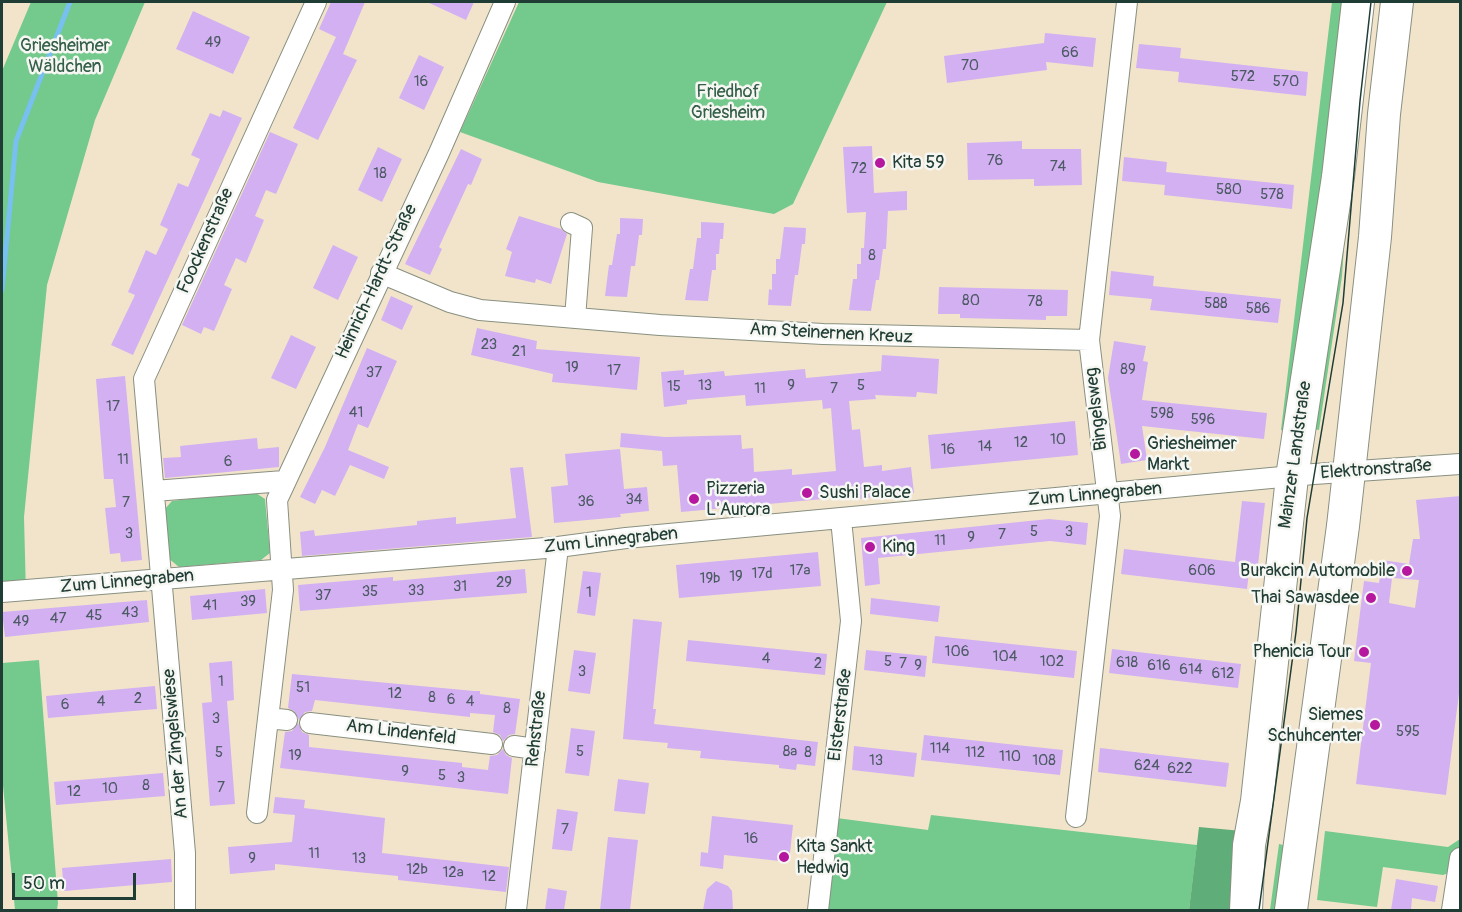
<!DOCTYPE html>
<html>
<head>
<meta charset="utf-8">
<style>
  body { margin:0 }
  #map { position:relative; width:1462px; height:912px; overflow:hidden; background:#f2e4cb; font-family:Pangolin,sans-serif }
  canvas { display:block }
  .frame { position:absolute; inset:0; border:3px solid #1f3d34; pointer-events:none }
  .scale { position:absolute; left:12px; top:873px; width:124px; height:27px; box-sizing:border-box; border:3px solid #1f3d34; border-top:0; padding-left:8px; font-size:18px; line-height:21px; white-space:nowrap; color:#1f3d34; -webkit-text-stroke:4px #f6f6f2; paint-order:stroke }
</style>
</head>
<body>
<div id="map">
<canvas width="1462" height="912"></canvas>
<div class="frame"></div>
<div class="scale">50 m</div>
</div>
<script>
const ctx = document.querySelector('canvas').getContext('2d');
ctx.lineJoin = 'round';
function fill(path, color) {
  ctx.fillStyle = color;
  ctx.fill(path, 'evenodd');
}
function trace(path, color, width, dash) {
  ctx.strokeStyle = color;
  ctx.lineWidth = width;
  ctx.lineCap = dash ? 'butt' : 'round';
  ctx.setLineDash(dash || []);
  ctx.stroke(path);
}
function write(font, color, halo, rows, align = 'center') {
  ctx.font = font + ' Pangolin,sans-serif';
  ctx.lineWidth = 5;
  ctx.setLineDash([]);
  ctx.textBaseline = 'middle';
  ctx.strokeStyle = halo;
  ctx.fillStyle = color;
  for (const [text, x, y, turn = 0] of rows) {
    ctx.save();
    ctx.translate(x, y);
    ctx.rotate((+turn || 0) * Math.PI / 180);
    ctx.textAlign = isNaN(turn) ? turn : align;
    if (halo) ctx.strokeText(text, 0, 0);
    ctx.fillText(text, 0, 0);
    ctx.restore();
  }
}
const green = new Path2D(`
  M31,2H145L95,120L47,285L24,517L26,595L2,598V71Z
  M519,2H887L793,204L774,214L598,182L460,132Z
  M1332,2H1347L1287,431L1281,430Z
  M1348,186L1342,276L1319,430L1313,429Z
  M253,491L265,499L270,553L261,560L179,567L168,558L163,511L172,501Z
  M39,660L58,903L57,910H15L2,775V663Z
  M931,815L1197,845L1189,910H818L829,817L928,830Z
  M1325,831L1448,847L1460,839V869L1443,875L1383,867L1377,907L1317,900Z
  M1279,844L1287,846L1278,910H1270Z`);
const forest = new Path2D(`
  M1199,827L1253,832L1246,910H1189Z`);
const stream = new Path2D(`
  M2,290L16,141L70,2`);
const building = new Path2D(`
  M331,2H365L343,54L357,60L318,140L293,128L336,37L319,29Z
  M427,2H474L466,20Z
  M193,11L250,37L233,74L176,49Z
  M1045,33L1096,38L1093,67L1046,62L1047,70L947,83L944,56L1044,43Z
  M1139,44L1181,48L1180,58L1308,72L1306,96L1178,82L1179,72L1136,68Z
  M419,55L444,67L424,110L399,98Z
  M223,110L242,118L133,355L111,345L135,295L128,292L146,250L156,255L168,229L160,225L178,183L188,187L200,159L191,155L210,113L220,117Z
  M270,132L298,144L276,194L266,190L255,216L264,220L246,263L236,258L224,285L232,289L214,331L204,327L201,334L182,325Z
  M1022,141V149H1081L1082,185L1034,186V179L968,180L967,143Z
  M872,146L874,193L907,191V210L888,211L886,249H883L879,280H876L871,311L849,310L853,279H857V264H861V248H864L866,212L847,213L843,147Z
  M378,147L402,159L382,202L358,190Z
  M461,149L482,159L471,185L468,184L439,247L442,249L430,275L405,264Z
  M1124,157L1167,162L1166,172L1294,185L1292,209L1164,195L1165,185L1122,181Z
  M519,216L561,229L567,234L551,284L536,279L535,283L505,276L512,252L506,249Z
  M620,218L643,219L642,235H639L635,266H631L627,297L605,296L609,265H612L617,234H620Z
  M701,222L724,223L723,239H720L719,254H716V270H712L708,301L685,300L690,269H693L697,238H701Z
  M784,227L806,228L805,244H802L798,275H795L791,306L768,305L769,289L772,290V274H776V259H780Z
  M333,245L358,257L338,300L313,288Z
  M1111,271L1154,276L1153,286L1281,299L1278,323L1150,310L1152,299L1109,295Z
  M939,287L1068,290L1067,316H1046V320L960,318V314H938Z
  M391,296L413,306L402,330L381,320Z
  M477,328L537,341L536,349L640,357L637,390L552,382L553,374L471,355Z
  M291,335L316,347L296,389L271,378Z
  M1114,341L1146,346L1143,361L1148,362L1142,400L1267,413L1264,439L1142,426L1147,460L1121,464L1108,378Z
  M367,348L397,361L368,428L358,424L348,450L389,467L384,479L350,465L335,496L322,490L315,504L300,497L325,447Z
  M882,355L939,359L937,394L917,392L916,397L875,395L876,399L849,401L852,430L860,429L864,467L882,465V471L911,467L914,493L856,499V496L681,512L677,465L663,466L662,451L620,447L621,433L665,437L741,435L742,449L753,448L754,472L792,469V475L836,471L831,408L823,409L822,400L746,406L745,395L687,400V404L664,407L661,372L684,370V375L724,371L725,376L805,369L806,378L881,371Z
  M125,376L142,560L121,562L120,553L110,554L105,508L116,507L113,479H104L96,379Z
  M1075,421L1078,455L931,469L928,435Z
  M257,438L258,449L279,447V467L165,478L163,458L181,457L180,446Z
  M620,449L624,489L647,487L649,511L620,514L621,517L554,523L551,487L568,485L565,454Z
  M523,467L532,537L302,556L300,532L314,530L315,536L417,525V521L456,517V524L516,518L510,468Z
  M1461,496V678L1446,795L1356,784L1371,663L1354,661L1364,581L1379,583L1382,560L1409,564L1413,539H1420L1416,500ZM1392,578L1419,580L1415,608L1389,603Z
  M1242,501L1265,503L1258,565L1250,564L1247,589L1121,574L1124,549L1235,562Z
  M1049,519L1088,523L1086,545L1050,541L878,558L880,584L865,586L861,538Z
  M818,552L821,586L679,598L676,565Z
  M525,569L527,593L300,611L298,585L393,577V581Z
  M583,571L601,573L595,616L577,613Z
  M265,589L267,613L192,620L190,596Z
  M871,598L940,606L938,622L870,614Z
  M147,600L149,622L5,637L2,612Z
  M633,619L662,622L653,709H656L654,724L818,742L815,766L797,764L796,770L779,768V765L700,758L701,751L667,748L668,743L623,739Z
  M935,636L1077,651L1074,678L932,663Z
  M688,640L827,654L825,675L686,661Z
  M1112,649L1241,664L1238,688L1109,673Z
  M574,650L596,653L590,694L568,691Z
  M866,650L927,656L925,677L864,670Z
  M232,661L234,700L227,701L235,804L210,806L202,703L212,702L209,663Z
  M292,674L474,691H480V694L520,699L515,734L509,735L503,741L500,735L493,732L495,715L470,713V717L315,700L312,711L305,712L299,720L294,711L288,708Z
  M155,686L157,709L48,718L46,696Z
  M298,723L302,732L309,735V747L462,763V767L488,770L490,756L497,755L503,749L506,755L512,758L508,794L280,768L285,732L292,731Z
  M571,728L595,731L589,776L565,773Z
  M924,735L1063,750L1060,775L921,760Z
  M854,746L917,753L914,777L852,770Z
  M1100,748L1229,763L1226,787L1098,772Z
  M163,773L165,796L56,805L54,782Z
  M618,779L649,783L645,814L614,811Z
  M275,797L305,800L304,808L385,818L382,853L509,867L506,892L398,880V876L275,864V870L230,874L228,847L292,842L295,815L273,813Z
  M557,809L578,812L572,851L552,849Z
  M712,816L793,825L789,862L724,855L723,869L700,866L701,852L708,853Z
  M608,837L638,840L630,910H600Z
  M171,859L172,882L64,891L62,868Z
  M1396,879L1438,886L1435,902L1412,898L1411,910H1391Z
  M716,881L728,886L732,891L733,910H703L707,889Z
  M548,888L567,891L564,910H545Z`);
const minor = new Path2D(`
  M571,223L582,228L575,318
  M381,273L450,302L480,310L660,325L823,334L1089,340
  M154,491L284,481
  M2,592L558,547L626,538L1314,474L1460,464
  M268,718L287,720
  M310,723L492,744
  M514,746L535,749
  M257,813L283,590L277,500L439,153L505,2
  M1076,817L1110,516L1089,340L1127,2
  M185,910V853L144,379L316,2
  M516,910L558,547
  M818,910L851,621L841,519
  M1452,910L1460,858`);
const primary = new Path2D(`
  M1246,910L1249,845L1257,801L1292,477L1338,177L1358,2
  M1291,910L1343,526L1375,237L1384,114L1397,2`);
const tram = new Path2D(`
  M1259,910L1296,632L1307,518L1343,303L1360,101L1371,2`);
const markers = [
  [880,163,6,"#b5179e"],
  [1135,454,6,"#b5179e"],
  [807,493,6,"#b5179e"],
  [694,499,6,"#b5179e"],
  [870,547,6,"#b5179e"],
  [1407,571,6,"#b5179e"],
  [1371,598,6,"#b5179e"],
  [1364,652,6,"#b5179e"],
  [1375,725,6,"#b5179e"],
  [784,857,6,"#b5179e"]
];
const numberNames = [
  ["49",213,43],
  ["66",1070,53],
  ["70",970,66],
  ["572",1243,77],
  ["16",421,82],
  ["570",1286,82],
  ["76",995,161],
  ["74",1058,167],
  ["72",859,169],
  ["18",380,174],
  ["580",1229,190],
  ["578",1272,195],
  ["8",872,256],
  ["80",971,301],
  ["78",1035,302],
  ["588",1216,304],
  ["586",1258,309],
  ["23",489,345],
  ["21",519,352],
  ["19",572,368],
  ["89",1128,370],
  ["17",614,371],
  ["37",374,373],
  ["13",705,386],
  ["9",791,386],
  ["5",861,386],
  ["15",674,387],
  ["11",760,389],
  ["7",834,389],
  ["17",113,407],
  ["41",356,413],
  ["598",1162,414],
  ["596",1203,420],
  ["10",1058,440],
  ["12",1021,443],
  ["14",985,447],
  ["16",948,450],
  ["11",123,460],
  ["6",228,462],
  ["34",634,500],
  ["36",586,502],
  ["7",126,503],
  ["5",1034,532],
  ["3",1069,532],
  ["3",129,534],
  ["7",1002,535],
  ["9",971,538],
  ["11",940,541],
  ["17a",800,571],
  ["606",1202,571],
  ["17d",762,574],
  ["19",736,577],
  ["19b",710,579],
  ["29",504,583],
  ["31",460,587],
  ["33",416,591],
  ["35",370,592],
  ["1",589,593],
  ["37",323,596],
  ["39",248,602],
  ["41",210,606],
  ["43",130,613],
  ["45",94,616],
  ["47",58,619],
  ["49",21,622],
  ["106",957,652],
  ["104",1005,657],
  ["4",766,659],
  ["5",888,662],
  ["102",1052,662],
  ["618",1127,663],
  ["2",818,664],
  ["7",903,664],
  ["9",918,666],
  ["616",1159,666],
  ["614",1191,670],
  ["3",582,672],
  ["612",1223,674],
  ["1",221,682],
  ["51",303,688],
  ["12",395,694],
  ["8",432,698],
  ["2",138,699],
  ["6",451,700],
  ["4",101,702],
  ["4",470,702],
  ["6",65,705],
  ["8",507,709],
  ["3",216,719],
  ["595",1408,732],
  ["114",940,749],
  ["5",580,752],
  ["8a",790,752],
  ["5",219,753],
  ["8",808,753],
  ["112",975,753],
  ["19",295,756],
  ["110",1010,757],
  ["13",876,761],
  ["108",1044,761],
  ["624",1147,766],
  ["622",1180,769],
  ["9",405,772],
  ["5",442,776],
  ["3",461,778],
  ["8",146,786],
  ["7",221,788],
  ["10",110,789],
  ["12",74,792],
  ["7",565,830],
  ["16",751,839],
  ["11",314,854],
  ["9",252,859],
  ["13",359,859],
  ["12b",417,870],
  ["12a",453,873],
  ["12",489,877]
];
const parkNames = [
  ["Griesheimer",65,46],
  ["Wäldchen",65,67],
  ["Friedhof",728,92],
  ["Griesheim",728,113]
];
const poiNames = [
  ["Kita 59",892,163],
  ["Griesheimer",1147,444],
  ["Markt",1147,465],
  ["Pizzeria",706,489],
  ["L'Aurora",706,510],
  ["Sushi Palace",819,493],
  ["King",882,547],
  ["Burakcin Automobile",1395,571,"right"],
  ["Thai Sawasdee",1359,598,"right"],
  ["Phenicia Tour",1352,652,"right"],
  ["Siemes",1363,715,"right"],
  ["Schuhcenter",1363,736,"right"],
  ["Kita Sankt",796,847],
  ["Hedwig",796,868]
];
const streetNames = [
  ["Foockenstraße",206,241,-66],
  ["Heinrich-Hardt-Straße",377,282,-65],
  ["Am Steinernen Kreuz",831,334,3],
  ["Bingelsweg",1097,409,-97],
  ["Mainzer Landstraße",1296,455,-82],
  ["Elektronstraße",1376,470,-4],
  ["Zum Linnegraben",1095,495,-5],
  ["Zum Linnegraben",611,541,-6],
  ["Zum Linnegraben",127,582,-5],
  ["Elsterstraße",841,715,-83],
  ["Rehstraße",537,729,-84],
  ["Am Lindenfeld",401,733,7],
  ["An der Zingelswiese",176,744,-95]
];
fill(green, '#74c98c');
fill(forest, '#5fad78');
trace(stream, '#77c0f0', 5);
fill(building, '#d3b0f2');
trace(minor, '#889080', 22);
trace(primary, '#889080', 34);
trace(minor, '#fff', 20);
trace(primary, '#fff', 32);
trace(tram, '#1f3d34', 1.5);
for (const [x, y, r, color] of markers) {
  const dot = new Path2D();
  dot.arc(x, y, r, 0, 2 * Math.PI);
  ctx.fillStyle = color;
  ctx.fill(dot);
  trace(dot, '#f6f6f2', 2);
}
write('15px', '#4c5a64', null, numberNames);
write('18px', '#34604a', '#f6f6f2', parkNames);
write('18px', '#1f3d34', '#f6f6f2', poiNames, 'left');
write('18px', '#1f3d34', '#f6f6f2', streetNames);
</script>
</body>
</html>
